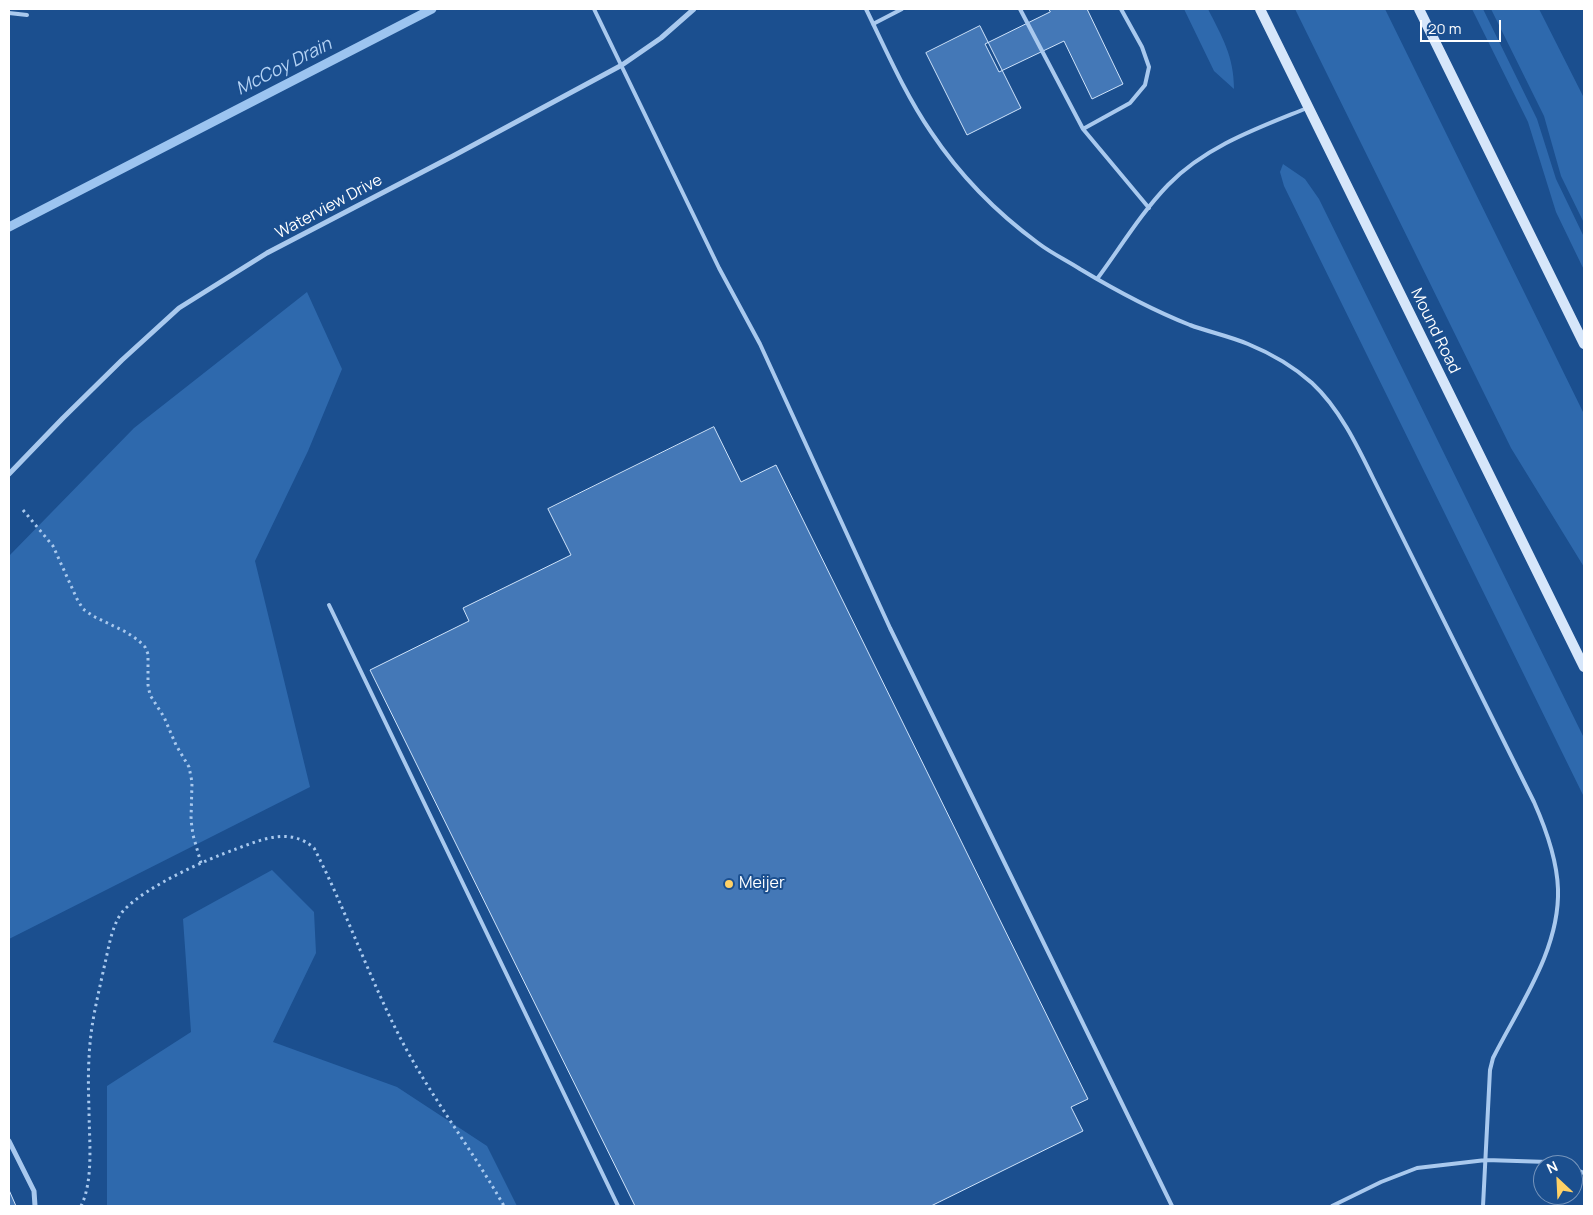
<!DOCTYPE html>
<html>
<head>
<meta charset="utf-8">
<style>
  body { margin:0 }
  #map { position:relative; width:1593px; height:1215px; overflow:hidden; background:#1b4f8f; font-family:Manrope,sans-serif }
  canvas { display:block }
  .frame { position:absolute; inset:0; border:10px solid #fff; pointer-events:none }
  .north { position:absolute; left:1533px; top:1155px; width:50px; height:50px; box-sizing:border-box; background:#1b4f8f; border:1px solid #7695bc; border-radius:50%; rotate:335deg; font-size:14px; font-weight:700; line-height:20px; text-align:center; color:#fff }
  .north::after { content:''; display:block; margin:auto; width:18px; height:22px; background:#ffd166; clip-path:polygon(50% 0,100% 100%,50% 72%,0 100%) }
  .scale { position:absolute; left:1420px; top:20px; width:81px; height:22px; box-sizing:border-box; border:2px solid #fff; border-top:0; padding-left:6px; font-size:15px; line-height:18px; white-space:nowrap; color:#fff; -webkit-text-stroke:4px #1b4f8f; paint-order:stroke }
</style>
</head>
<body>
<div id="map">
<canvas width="1593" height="1215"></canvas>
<div class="frame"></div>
<div class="north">N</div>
<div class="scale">20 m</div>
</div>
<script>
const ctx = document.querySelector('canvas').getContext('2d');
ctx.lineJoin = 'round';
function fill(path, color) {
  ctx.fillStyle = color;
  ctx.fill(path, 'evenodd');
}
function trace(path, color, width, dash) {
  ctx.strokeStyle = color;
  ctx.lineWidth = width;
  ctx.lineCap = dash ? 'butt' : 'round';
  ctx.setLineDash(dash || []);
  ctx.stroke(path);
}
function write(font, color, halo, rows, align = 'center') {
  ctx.font = font + ' Manrope,sans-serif';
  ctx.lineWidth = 4;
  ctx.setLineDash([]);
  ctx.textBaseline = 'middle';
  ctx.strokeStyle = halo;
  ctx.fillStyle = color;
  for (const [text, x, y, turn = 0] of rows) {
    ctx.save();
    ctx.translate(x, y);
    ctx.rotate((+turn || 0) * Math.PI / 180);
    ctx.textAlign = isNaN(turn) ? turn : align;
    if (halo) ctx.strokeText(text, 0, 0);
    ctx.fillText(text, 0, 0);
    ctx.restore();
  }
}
const green = new Path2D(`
  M1184,9H1208C1222,37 1234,56 1234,89L1214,71Z
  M1295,9H1385L1584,414V567L1511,448Z
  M1472,9H1483L1537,119L1556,179L1584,237V270L1556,212L1528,122Z
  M1491,9H1539L1584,98V223L1561,176L1544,116Z
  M1283,164L1305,179L1319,199L1584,738V797L1284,186L1280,172Z
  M307,292L342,369L308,451L255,561L310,787L9,939V556L134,428Z
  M272,870L314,912L316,953L273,1042L397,1087L487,1146L517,1206H107V1086L191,1032L183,919Z`);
const stream = new Path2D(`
  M9,227L432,9`);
const building = new Path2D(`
  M1049,9H1087L1123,84L1092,99L1064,41L999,72L985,44L1050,12Z
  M980,26L1021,108L967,135L926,53Z
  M714,427L741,482L776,465L1088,1099L1071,1107L1083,1131L931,1206H635L370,670L469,621L463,608L571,555L548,509Z
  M9,1190L16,1206H9Z`);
const path = new Path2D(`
  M23,510L53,546L77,599L83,609L93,616L126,632L138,640L145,647L148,654V685L150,695L164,717L176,745L189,767L192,782L191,820L193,835L201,863
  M81,1206C94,1180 89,1139 89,1109C88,1084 88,1059 91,1034C94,1010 100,987 105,963C109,947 112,923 124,910C147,886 205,860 236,849C263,839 290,827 314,848C347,912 370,981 404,1045C434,1101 473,1151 504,1206`);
const lane = new Path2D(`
  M594,9L719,268L760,344L890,628L1172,1206
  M866,9C886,50 905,94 931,132C959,174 997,213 1038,243C1051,253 1066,260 1080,269C1115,290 1152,310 1190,325C1209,332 1229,336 1248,344C1270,353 1294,367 1312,383C1339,408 1357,445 1373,478L1534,802C1546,829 1557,859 1558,889C1560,950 1519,1006 1493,1058L1490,1070L1483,1206
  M1020,9L1083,129
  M1121,9L1142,47L1149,67L1145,85L1130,103L1083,129L1149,208
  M9,13L27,15
  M873,24L902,9
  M1097,279C1120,248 1141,213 1168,185C1206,146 1258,128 1307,108
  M329,605L618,1206
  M1573,1169L1584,1173
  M1332,1206L1381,1182L1417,1168L1486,1160L1548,1162L1558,1165`);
const street = new Path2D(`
  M9,474L63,418L122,360L179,308L267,253L453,156L622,65L661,38L694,9
  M9,1141L34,1191L35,1206`);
const secondary = new Path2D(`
  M1260,9L1584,667
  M1419,9L1584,344`);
const markers = [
  [729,884,5,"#ffd166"]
];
const streetNames = [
  ["Waterview Drive",329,207,-28],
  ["Mound Road",1435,331,64]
];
const poiNames = [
  ["Meijer",739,884]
];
const waterNames = [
  ["McCoy Drain",284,67,-27]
];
fill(green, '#2e69ad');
trace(stream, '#9cc4f0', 9);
fill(building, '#4478b7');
trace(building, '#cfe3fa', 1);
trace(path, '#a9c9ee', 3, [2.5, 4]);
trace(lane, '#a9c9ee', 4);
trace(street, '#a9c9ee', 5);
trace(secondary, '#d6e6fa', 10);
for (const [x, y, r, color] of markers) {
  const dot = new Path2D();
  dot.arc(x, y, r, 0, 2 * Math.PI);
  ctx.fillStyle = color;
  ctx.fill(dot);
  trace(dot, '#1b4f8f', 2);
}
write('16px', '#fff', '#1b4f8f', streetNames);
write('16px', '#fff', '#1b4f8f', poiNames, 'left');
write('italic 18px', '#b5d3f5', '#1b4f8f', waterNames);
</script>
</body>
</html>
